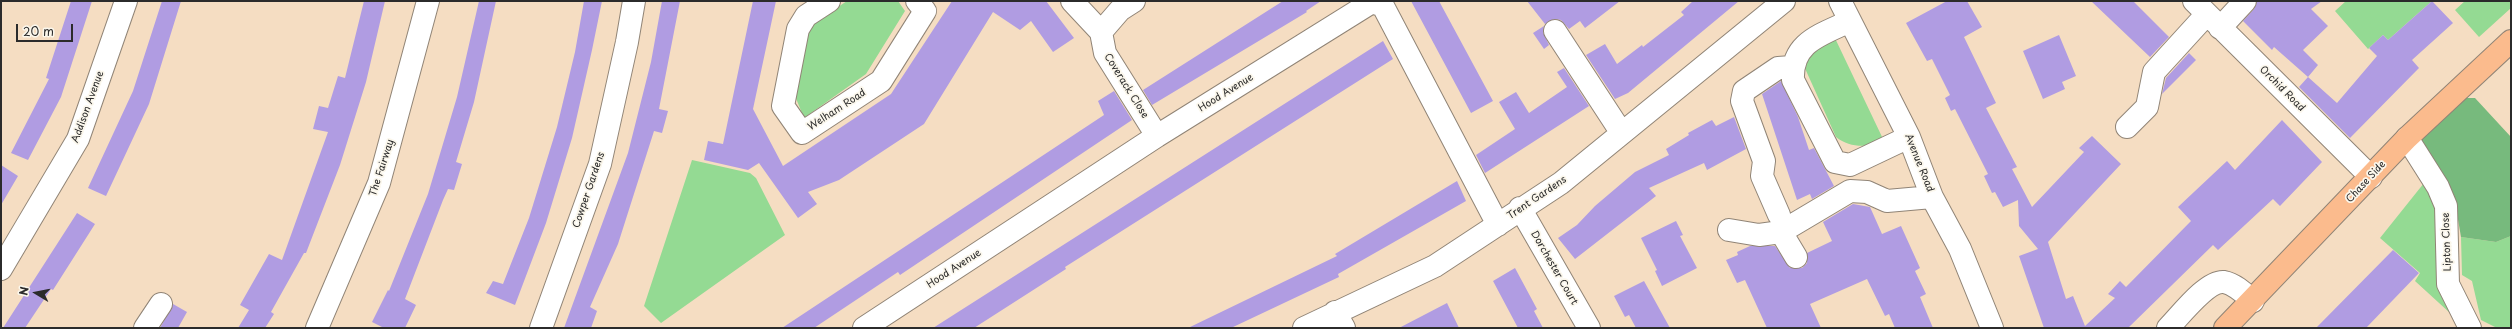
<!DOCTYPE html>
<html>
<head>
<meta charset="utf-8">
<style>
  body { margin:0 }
  #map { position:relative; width:2512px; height:329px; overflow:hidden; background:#f5ddc2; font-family:"Playpen Sans",sans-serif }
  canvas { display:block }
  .frame { position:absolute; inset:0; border:2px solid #2b2b2b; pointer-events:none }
  .north { position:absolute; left:16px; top:273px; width:40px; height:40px; -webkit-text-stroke:3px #fbf7ec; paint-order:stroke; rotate:280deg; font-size:11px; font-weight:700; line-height:16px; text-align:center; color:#2b2b2b }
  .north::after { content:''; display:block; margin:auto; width:14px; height:18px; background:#2b2b2b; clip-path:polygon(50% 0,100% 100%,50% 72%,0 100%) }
  .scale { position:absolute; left:16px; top:24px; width:57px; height:18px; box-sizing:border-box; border:2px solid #2b2b2b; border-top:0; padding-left:5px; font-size:12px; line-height:14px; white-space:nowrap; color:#2b2b2b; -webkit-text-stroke:3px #fbf7ec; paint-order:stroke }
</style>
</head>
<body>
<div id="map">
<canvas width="2512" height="329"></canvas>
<div class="frame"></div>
<div class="north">N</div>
<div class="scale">20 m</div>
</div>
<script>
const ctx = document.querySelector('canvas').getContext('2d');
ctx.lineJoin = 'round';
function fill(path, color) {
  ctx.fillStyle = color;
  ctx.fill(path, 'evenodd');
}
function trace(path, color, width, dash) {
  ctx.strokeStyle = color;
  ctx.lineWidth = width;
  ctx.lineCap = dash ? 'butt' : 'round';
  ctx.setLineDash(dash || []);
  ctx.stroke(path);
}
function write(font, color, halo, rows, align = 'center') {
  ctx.font = font + ' "Playpen Sans",sans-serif';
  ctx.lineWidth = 3.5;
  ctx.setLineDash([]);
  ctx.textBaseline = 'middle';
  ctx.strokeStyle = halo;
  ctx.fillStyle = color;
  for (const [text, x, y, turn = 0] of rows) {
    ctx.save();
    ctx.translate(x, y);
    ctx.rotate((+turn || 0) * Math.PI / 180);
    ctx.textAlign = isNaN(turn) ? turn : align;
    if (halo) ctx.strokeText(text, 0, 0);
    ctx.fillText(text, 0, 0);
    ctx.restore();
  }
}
const green = new Path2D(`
  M847,1H898L905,11L866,74L804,118L795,96L808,27Z
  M2346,1H2432L2388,40L2383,35L2368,49L2335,11Z
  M2465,1H2511V8L2479,37L2455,10Z
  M1833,34L1884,141C1868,148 1850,148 1836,137L1803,64Z
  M692,160L750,173L756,178L785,235L661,323L644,306Z
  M2428,178L2462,324L2415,281L2420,273L2380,238Z
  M2511,236V328H2497L2481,320L2472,281L2462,275L2461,237L2496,242Z`);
const forest = new Path2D(`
  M2462,98H2475L2511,137V236L2496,242L2461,237L2454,196L2415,140Z`);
const building = new Path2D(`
  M71,1H92L61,97L28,160L11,153L49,79L46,78Z
  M162,1H181L149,104L106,196L88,188L133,91Z
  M364,1H385L366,82L340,165L306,253H304L271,312L274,314L265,328H238L249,310L240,305L269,254L282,260L328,132L313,129L319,106L328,108L338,76L345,78Z
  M479,1H496L474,102L456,162L462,164L454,190L448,189L443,200L405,299L416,305L405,328H384L372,322L388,290L389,291L428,194L457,97Z
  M584,1H602L592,50L572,138L546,223L515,305L486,293L493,281L503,284L529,218L557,127L575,52Z
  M662,1H680L659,109L668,111L662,133L654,131L618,244L590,307L597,311L591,328H564L628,153L651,62Z
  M753,1H776L753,109L783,166L891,94L952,1H1046L1074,38L1053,52L1031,21L1020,30L993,12L924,124L839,180L808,192L817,204L798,218L759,163L748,170L704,160L708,141L723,144Z
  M1283,1H1321L1306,11L1307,12L1152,105L1143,90Z
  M1411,1H1439L1493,101L1471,113Z
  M1527,1H1620L1585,28L1580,21L1569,29L1561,20L1555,19L1545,24Z
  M1693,1H1739L1628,93L1615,99L1586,55L1605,44L1617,64L1642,45L1643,47L1684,15L1681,12Z
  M1947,1H1967L1982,27L1964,37L1996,103L1986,108L2017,167L2012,169L2032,207L2084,152L2079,148L2092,136L2121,164L2048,242L2066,299L2073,296L2085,326L2115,298L2108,294L2120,281L2126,287L2191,221L2178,207L2227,161L2235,170L2282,120L2322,162L2280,206L2273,199L2218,250L2213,245L2128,328H2044L2019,256L2038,249L2019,226L2018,200L2003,207L1995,192L1992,193L1984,176L1988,174L1955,109L1951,111L1945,98L1950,95L1932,59L1927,61L1906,23Z
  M2091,1H2133L2169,37L2150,57Z
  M2257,1H2322L2311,9L2328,26L2303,50L2318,65L2308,77L2274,47L2272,50L2243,21L2254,9Z
  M2432,1L2453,23L2412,60L2419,68L2350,138L2299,87L2308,77L2337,103L2377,56L2369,48L2383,35L2388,40Z
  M1544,26L1543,32L1549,45L1544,49L1533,33Z
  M2059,35L2076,76L2062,82L2065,89L2043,99L2023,51Z
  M1383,41L1393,59L1065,267L1066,269L974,328H933Z
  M2189,53L2196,60L2162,94L2166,78Z
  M1564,68L1589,106L1485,173L1476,155L1515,129L1499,102L1516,92L1529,113L1567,87L1557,72Z
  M1781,81L1798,117L1809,150L1814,148L1834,186L1812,199L1810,194L1797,200L1762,94Z
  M1114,91L1132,120L900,275L898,272L814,328H782L1104,115L1098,101Z
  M1734,117L1746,149L1707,170L1704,163L1649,188L1656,196L1575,259L1558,238L1577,225L1595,206L1635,172L1669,155L1666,149L1689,135L1688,133L1712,120L1716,126Z
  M1,165L18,176L1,205Z
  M1457,181L1466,201L1338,274L1339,277L1231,328H1188L1337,256L1335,254Z
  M1853,204L1870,207L1882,234L1901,226L1920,268L1915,271L1926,294L1920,297L1933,328H1895L1889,314L1885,316L1867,279L1810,304L1821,328H1767L1745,280L1737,283L1726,260L1738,255L1737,252L1750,246H1775L1790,268H1802L1807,263V253L1832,241L1823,222Z
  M77,213L95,224L53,290L51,289L25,328H3Z
  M1676,221L1683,235L1680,236L1697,268L1662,286L1655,271L1657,270L1641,238Z
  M2393,250L2419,273L2366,328H2316Z
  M1515,268L1537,309L1534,311L1543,328H1518L1493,281Z
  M1644,281L1670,328H1636L1629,315L1625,317L1614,296Z
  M1447,303L1459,328H1399Z
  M173,304L187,312L178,328H160Z`);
const minor = new Path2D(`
  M829,1L806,16L798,29L783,106L802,133L881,81L925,11L917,1
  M1072,1L1101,32
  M1134,1L1120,10L1101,32L1105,53L1157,136
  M1840,1L1909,137L1932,197L1960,249L1992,328
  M2194,1L2371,177
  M1850,21C1821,35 1791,42 1793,80L1835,162L1850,165L1909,137
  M2220,28L2245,1
  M1555,31L1621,132
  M2127,127L2147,107L2154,72L2206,15
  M2407,138L2438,187L2446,206L2448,284L2470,328
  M1520,208L1589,328
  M1779,215L1762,176L1764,161L1742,101L1744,91L1778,68L1792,67
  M1729,230L1759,235L1781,232L1850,191L1867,192L1887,201L1932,197
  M1781,232L1796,257
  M1,269L78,139L126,1
  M1335,312L1344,328
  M145,328L161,304
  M317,328L379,183L428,1
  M541,328L600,164L627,42L634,1
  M864,328L1157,136L1372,2L1383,6L1498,225
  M1304,328L1435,266L1561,183L1784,1
  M2168,328C2180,316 2207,280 2224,282C2235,284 2245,294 2253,301`);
const major = new Path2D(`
  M2225,328L2407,138L2511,41`);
const streetNames = [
  ["Coverack Close",1126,86,58],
  ["Orchid Road",2282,89,45],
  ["Hood Avenue",1226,93,-32],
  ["Addison Avenue",88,107,-70],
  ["Welham Road",837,110,-33],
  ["Avenue Road",1919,163,68],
  ["The Fairway",382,168,-72],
  ["Chase Side",2366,182,-47],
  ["Cowper Gardens",589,190,-71],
  ["Trent Gardens",1537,198,-34],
  ["Lipton Close",2447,242,-92],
  ["Dorchester Court",1554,268,60],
  ["Hood Avenue",954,269,-33]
];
fill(green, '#94da93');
fill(forest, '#77ba7d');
fill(building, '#b09ce2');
trace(minor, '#908476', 24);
trace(major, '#908476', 24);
trace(minor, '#fff', 22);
trace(major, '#fbbb8d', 22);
write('10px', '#2b2b2b', '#fbf7ec', streetNames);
</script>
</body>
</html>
